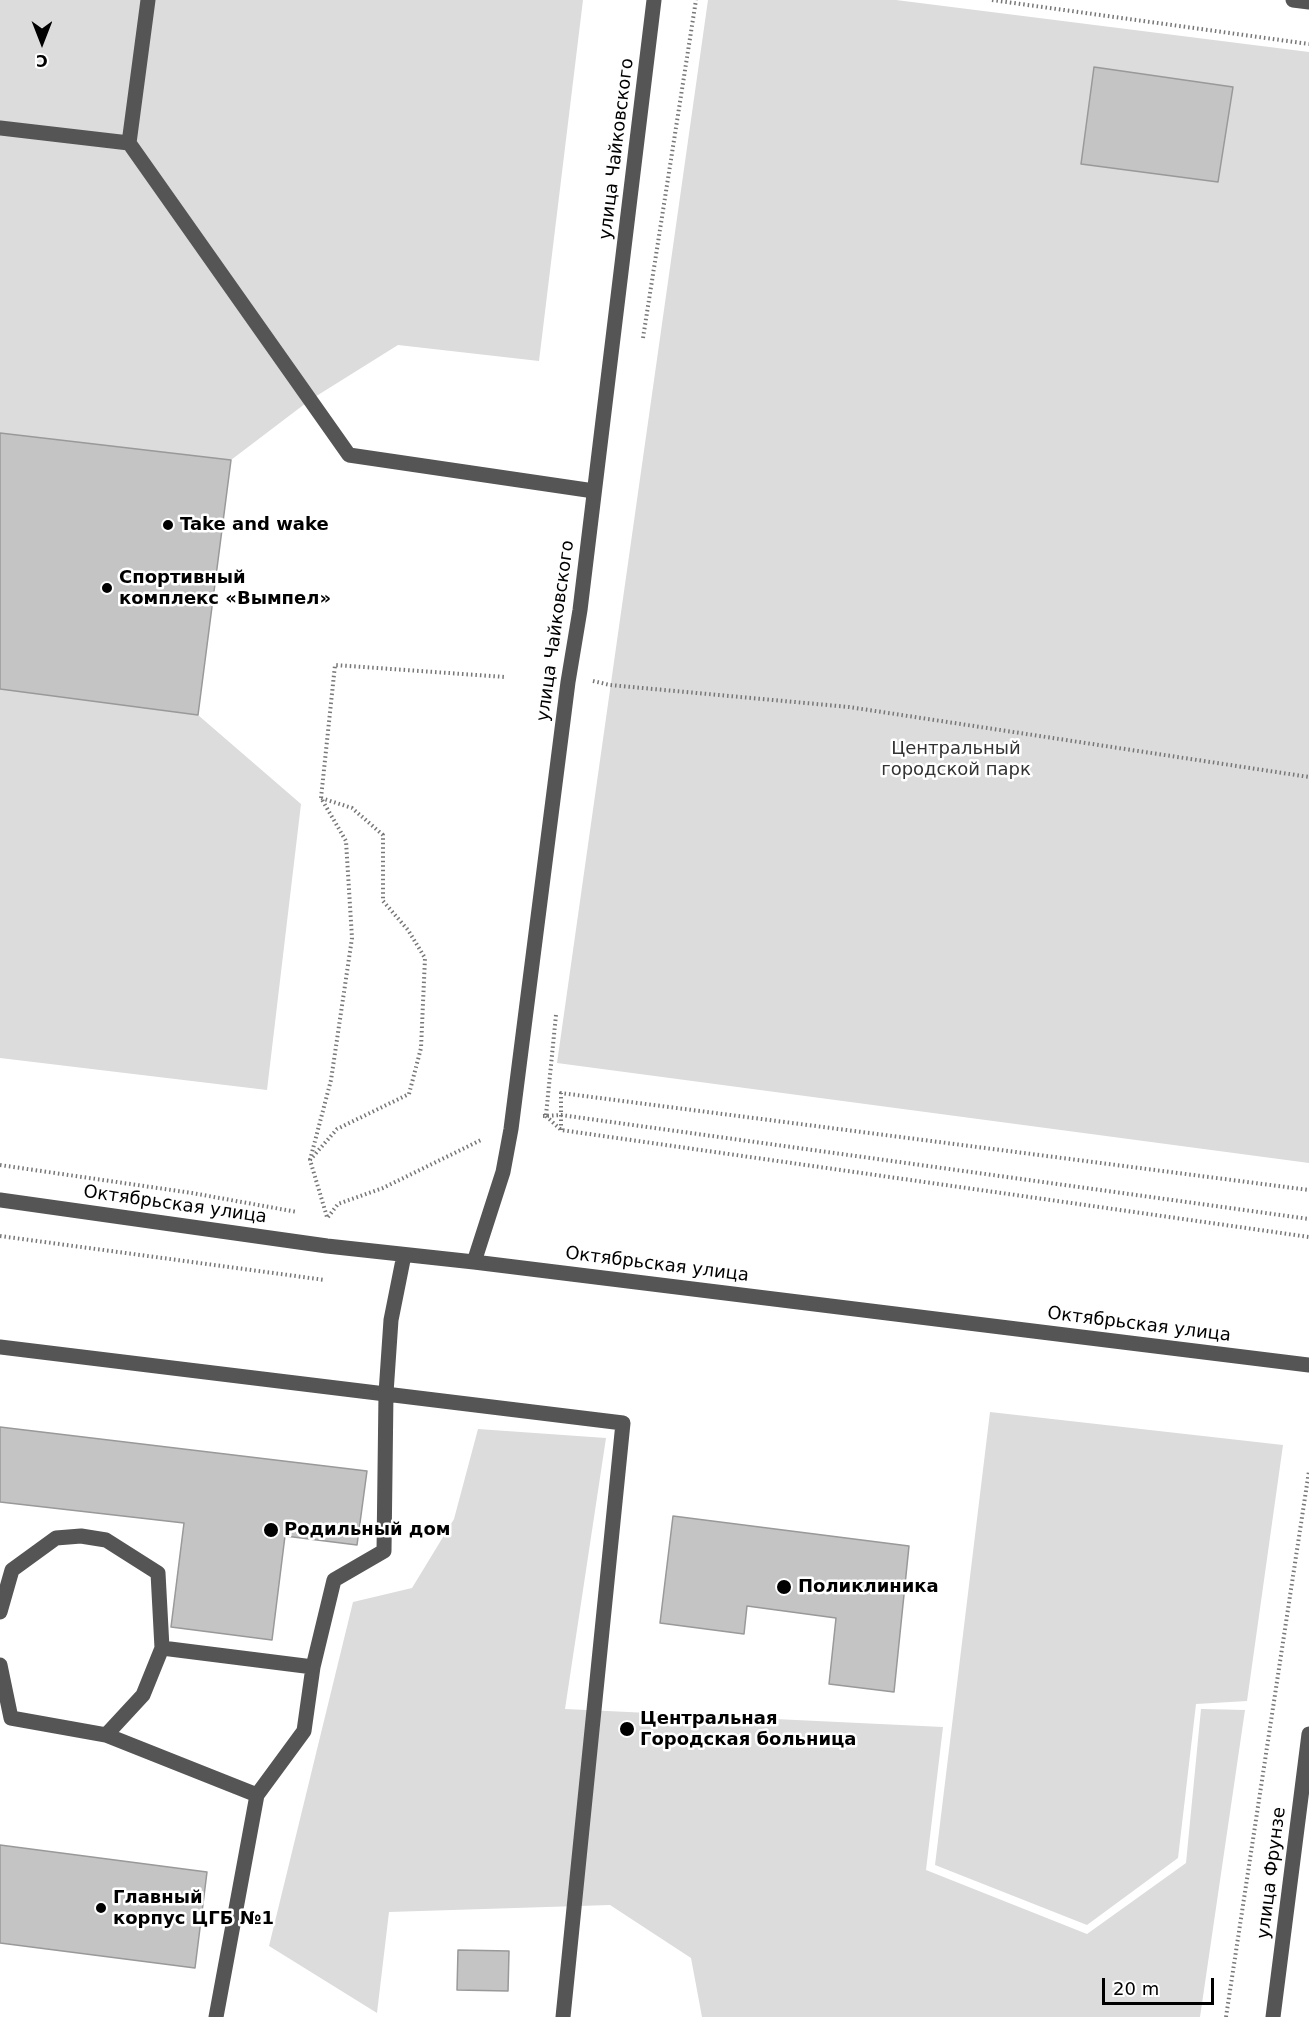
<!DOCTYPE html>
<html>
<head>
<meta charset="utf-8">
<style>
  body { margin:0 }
  #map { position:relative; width:1309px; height:2017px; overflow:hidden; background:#fff; font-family:"DejaVu Sans",sans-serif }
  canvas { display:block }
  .north { position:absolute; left:12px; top:12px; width:60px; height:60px; -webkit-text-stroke:4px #fff; paint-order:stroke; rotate:180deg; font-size:16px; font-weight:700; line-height:24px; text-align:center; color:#000 }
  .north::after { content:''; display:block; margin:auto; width:21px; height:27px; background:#000; clip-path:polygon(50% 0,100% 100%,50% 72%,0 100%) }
  .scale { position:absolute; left:1102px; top:1978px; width:112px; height:27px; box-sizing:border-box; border:3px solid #000; border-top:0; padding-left:8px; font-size:18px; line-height:21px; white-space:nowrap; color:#000; -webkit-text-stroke:4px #fff; paint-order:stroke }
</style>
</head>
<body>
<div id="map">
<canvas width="1309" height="2017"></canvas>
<div class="north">С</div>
<div class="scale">20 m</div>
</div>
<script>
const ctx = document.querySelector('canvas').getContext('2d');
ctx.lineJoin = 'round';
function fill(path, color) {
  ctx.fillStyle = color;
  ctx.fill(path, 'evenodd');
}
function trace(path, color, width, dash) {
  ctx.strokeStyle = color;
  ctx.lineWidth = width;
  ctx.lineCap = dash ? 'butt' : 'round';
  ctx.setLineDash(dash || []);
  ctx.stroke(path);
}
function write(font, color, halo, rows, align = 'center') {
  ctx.font = font + ' "DejaVu Sans",sans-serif';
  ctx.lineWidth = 5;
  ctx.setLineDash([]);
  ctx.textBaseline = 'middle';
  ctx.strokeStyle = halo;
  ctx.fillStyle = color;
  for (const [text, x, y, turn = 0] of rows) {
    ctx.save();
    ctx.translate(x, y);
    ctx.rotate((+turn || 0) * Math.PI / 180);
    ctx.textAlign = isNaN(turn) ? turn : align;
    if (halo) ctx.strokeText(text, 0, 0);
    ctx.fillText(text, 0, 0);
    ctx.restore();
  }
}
const green = new Path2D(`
  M0,0H583L539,361L398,345L310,400L231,460L198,715L301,804L267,1090L0,1058Z
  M708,0H896L1309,52V1163L557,1063Z
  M990,1412L1283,1445L1247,1701L1196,1704L1178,1858L1087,1925L935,1865Z
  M478,1429L606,1438L565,1709L943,1727L926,1870L1087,1934L1186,1863L1201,1709L1245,1710L1200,2017H702L691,1958L610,1905L389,1912L377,2013L269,1946L353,1602L412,1588L454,1519Z`);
const building = new Path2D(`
  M1094,67L1233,87L1218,182L1081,164Z
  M0,433L231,460L198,715L0,689Z
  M0,1427L367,1471L357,1545L285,1536L272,1640L171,1627L184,1523L0,1502Z
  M673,1516L909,1546L894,1692L829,1684L836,1618L747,1606L744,1634L660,1623Z
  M0,1845L207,1872L195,1968L0,1943Z
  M458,1950L509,1951L508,1991L457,1990Z`);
const path = new Path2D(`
  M992,0L1309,44
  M643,338L696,0
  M593,681L610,685L849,707L1309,777
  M321,798L335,665L505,677
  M546,1115L556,1015
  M543,1116L561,1115L1309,1219
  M546,1116L561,1130L1309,1237
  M561,1130V1093L1309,1190
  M310,1160L331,1080L352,938L346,841L321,798L352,808L383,835V901L408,930L425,958L421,1048L409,1094L337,1129L310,1160L327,1217
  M0,1165L192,1193L297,1212
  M328,1217L338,1204L383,1188L483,1139
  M0,1236L325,1280
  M1226,2017L1309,1471`);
const minor = new Path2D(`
  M148,0L129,143L349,455L594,491
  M1293,0L1309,2
  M0,128L129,143
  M0,1200L327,1246L474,1262L1309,1365
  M474,1262L503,1172L511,1129L568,682L580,610L654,0
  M0,1347L623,1423L563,2017
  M0,1612L12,1570L56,1538L81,1536L106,1540L158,1573L162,1648L143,1695L106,1735
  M162,1648L313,1667
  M0,1665L11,1718L106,1735L257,1795L304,1731L313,1667L334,1580L384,1551L386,1393L391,1320L404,1255
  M216,2017L257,1795
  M1273,2017L1309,1734`);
const markers = [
  [168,525,6,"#000"],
  [107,588,6,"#000"],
  [271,1530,8,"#000"],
  [784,1587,8,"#000"],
  [627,1729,8,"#000"],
  [101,1908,6,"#000"]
];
const streetNames = [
  ["улица Чайковского",617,149,-83],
  ["улица Чайковского",556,631,-82],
  ["Октябрьская улица",175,1205,8],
  ["Октябрьская улица",657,1265,7],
  ["Октябрьская улица",1139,1325,7],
  ["улица Фрунзе",1272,1873,-83]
];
const poiNames = [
  ["Take and wake",180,525],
  ["Спортивный",119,578],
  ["комплекс «Вымпел»",119,599],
  ["Родильный дом",284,1530],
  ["Поликлиника",798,1587],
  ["Центральная",640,1719],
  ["Городская больница",640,1740],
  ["Главный",113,1898],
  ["корпус ЦГБ №1",113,1919]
];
const parkNames = [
  ["Центральный",956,749],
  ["городской парк",956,770]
];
fill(green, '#dcdcdc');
fill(building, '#c4c4c4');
trace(building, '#999', 1.5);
trace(path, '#777', 4, [1.5, 3]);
trace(minor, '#555', 15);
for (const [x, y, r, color] of markers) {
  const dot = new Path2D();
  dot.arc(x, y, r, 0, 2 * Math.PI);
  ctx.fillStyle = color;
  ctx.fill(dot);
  trace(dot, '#fff', 2);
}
write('18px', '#000', '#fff', streetNames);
write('bold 18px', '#000', '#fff', poiNames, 'left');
write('18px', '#333', '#fff', parkNames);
</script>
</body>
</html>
